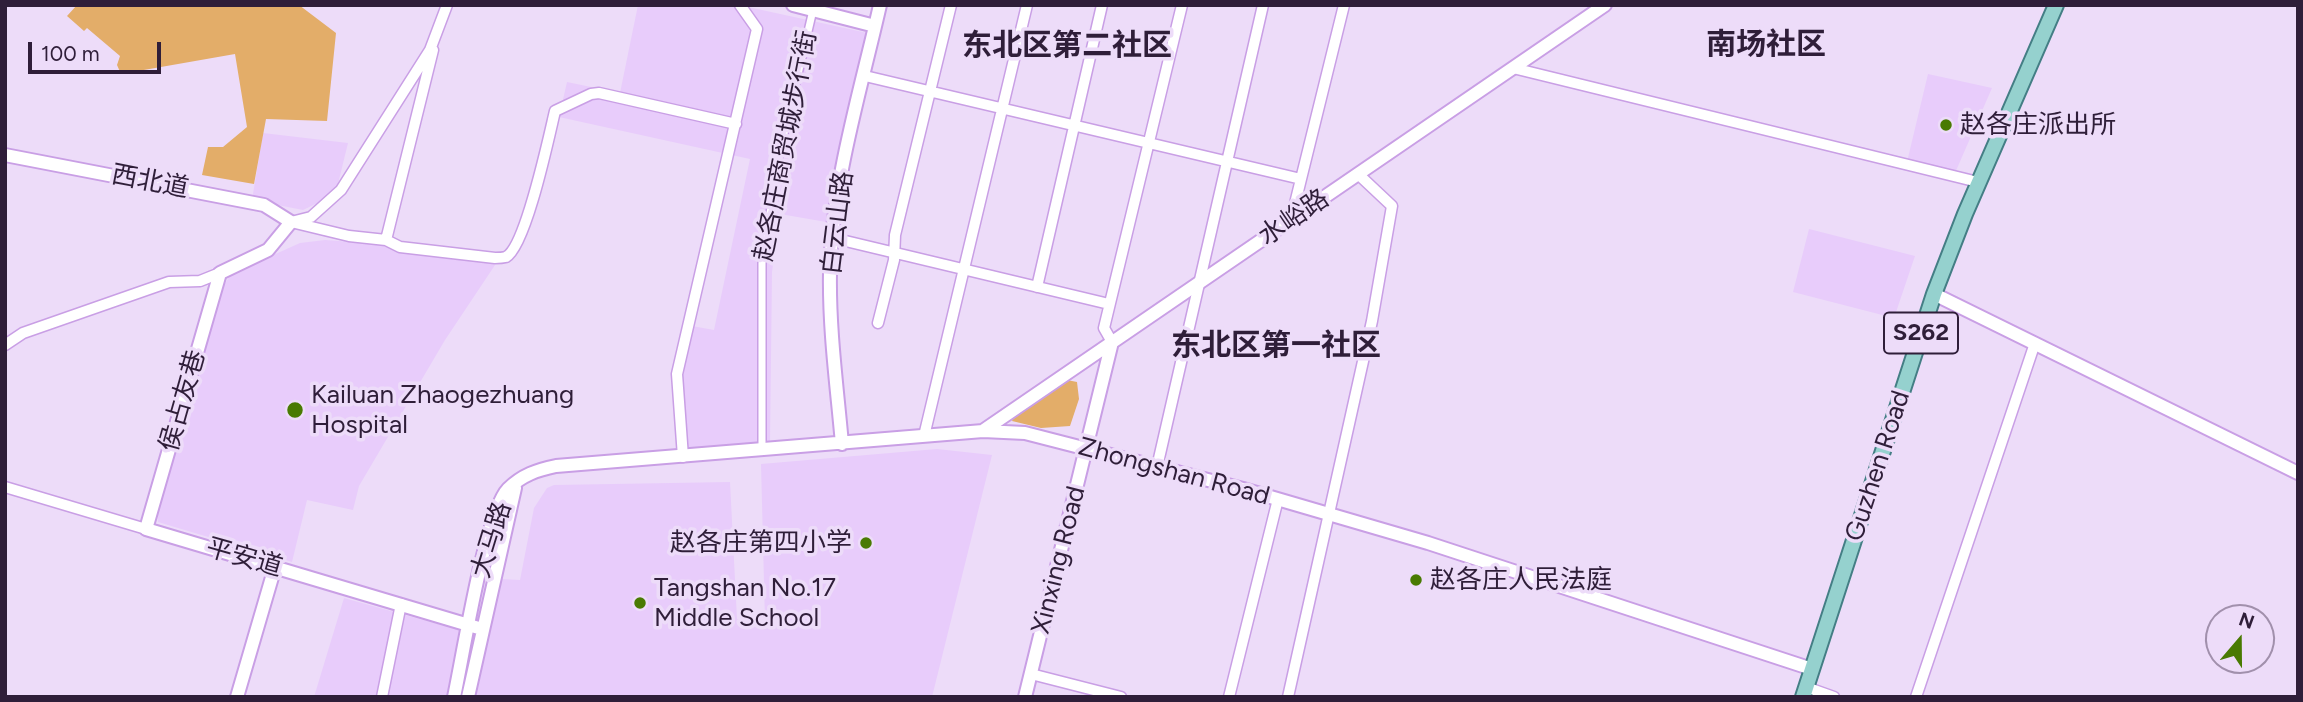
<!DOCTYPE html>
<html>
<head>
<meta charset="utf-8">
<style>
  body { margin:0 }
  #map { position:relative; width:2303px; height:702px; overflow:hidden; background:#eddcf9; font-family:Figtree,sans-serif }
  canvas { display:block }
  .frame { position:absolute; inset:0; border:7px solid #2f1e39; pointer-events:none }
  .north { position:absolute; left:2205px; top:604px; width:70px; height:70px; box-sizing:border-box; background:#eddcf9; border:2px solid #a190ac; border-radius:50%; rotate:20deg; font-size:19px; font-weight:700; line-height:28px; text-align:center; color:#2f1e39 }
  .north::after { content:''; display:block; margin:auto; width:24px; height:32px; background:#497a02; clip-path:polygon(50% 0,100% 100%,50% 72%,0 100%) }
  .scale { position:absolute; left:28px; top:42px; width:133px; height:32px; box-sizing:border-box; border:4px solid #2f1e39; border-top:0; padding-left:9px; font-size:21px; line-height:24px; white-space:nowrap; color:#2f1e39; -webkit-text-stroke:5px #eddcf9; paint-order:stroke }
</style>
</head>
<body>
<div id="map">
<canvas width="2303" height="702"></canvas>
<div class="frame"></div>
<div class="north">N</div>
<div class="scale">100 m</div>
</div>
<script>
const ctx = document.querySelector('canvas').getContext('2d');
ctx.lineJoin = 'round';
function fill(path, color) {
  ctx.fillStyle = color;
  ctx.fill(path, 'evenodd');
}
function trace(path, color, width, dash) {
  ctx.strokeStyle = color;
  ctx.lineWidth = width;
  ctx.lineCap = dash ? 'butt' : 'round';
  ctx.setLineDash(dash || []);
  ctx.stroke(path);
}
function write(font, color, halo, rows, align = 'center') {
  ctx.font = font + ' Figtree,"Noto Sans SC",sans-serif';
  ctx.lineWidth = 7;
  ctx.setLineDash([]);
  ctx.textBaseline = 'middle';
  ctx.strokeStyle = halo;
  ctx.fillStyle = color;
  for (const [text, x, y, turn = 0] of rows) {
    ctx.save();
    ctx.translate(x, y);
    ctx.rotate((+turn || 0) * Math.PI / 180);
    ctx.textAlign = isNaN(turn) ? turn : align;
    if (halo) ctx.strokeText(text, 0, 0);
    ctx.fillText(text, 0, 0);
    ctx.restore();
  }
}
const built = new Path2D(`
  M638,5H739L872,34L832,223L780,214L772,272L770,443L687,449L680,372L692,326L714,330L750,159L559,117L567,82L620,93Z
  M1928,74L1992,88L1955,173L1907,162Z
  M263,133L348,143L337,188L328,198L303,210L252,200Z
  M1809,229L1915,256L1894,318L1793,292Z
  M325,240L379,244L402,252L491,261L495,265L445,340L359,486L353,510L307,500L292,562L158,522L157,511L219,293L231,274L300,243Z
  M937,449L992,455L932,697H476L501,579L520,580L534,508L547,488L554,485L730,482L737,619L765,622L761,464Z
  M344,598L463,631L449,697H314Z`);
const green = new Path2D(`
  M77,5H299L336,33L327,121L266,119L254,184L202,175L208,147H223L247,127L235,54L121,74L117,65L120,56L87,28L84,31L67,16Z
  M1067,380L1077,382L1079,399L1070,426L1041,428L1012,421L1014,416Z`);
const pedestrian = new Path2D(`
  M762,450V263L780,151L813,10`);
const minor = new Path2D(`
  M1513,68L1978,182
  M865,76L1301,179L1291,220
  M1301,179L1344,5
  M295,221L311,217L341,190L430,50L447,5
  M291,222L349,236L386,240L400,247L495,258C498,258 502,258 506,257C526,246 549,136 555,111L591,94L599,93L736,124
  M833,238L1109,304
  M386,240L433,50
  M1037,287L1102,5
  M878,323L894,260L895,235L951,5
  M1112,342L1104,328L1182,5
  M5,345L23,333L169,282L200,281L220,273
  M924,436L1027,5
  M683,457L677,374L757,29L740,5
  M1157,467L1263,5
  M5,487L146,529
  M1031,674L1121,697
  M1806,687L1834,697
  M382,697L401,604
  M1229,697L1278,499
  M1288,697L1372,321L1392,206L1358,174
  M1916,697L2035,343`);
const tertiary = new Path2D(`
  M793,5L875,26
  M5,155L264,205L291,222L268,250L220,273L146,529L482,629
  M1934,294L2298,473
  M984,430L1605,5
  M842,444C837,387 829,330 830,273C832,183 860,93 880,5
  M237,697L275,567
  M454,697C463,656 485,513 508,489C522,475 537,470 556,466L983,431L1025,433L1243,489L1428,543L1812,669
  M468,697L515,488
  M1025,697L1112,342`);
const primary = new Path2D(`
  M1803,697L1934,294L1965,214L2056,5`);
const markers = [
  [1946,125,7,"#497a02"],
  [295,410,9,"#497a02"],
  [866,543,7,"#497a02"],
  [1416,580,7,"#497a02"],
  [640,603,7,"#497a02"]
];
const shields = [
  [1921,333,74]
];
const shieldNames = [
  ["S262",1921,333]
];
const poiNames = [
  ["赵各庄派出所",1960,125],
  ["Kailuan Zhaogezhuang",311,395],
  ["Hospital",311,425],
  ["赵各庄第四小学",852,543,"right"],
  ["赵各庄人民法庭",1430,580],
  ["Tangshan No.17",654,588],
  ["Middle School",654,618]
];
const streetNames = [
  ["赵各庄商贸城步行街",786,146,-79],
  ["西北道",150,182,11],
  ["水峪路",1294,218,-34],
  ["白云山路",838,223,-83],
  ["侯占友巷",183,401,-74],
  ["Guzhen Road",1878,466,-72],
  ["Zhongshan Road",1174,472,15],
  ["大马路",492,540,-73],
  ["平安道",244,558,16],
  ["Xinxing Road",1059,560,-76]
];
const quarterNames = [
  ["南场社区",1766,45],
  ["东北区第二社区",1067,46],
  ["东北区第一社区",1276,346]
];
fill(built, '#e8ccfb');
fill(green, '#e3ad69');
trace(pedestrian, '#c99fe5', 10);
trace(minor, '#c99fe5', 13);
trace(tertiary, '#c99fe5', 16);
trace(primary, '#447e85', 18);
trace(pedestrian, '#fff', 7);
trace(minor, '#fff', 10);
trace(tertiary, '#fff', 12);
trace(primary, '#95d1ce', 14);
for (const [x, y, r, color] of markers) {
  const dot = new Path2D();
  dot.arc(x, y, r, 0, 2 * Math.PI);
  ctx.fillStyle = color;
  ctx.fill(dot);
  trace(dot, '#eddcf9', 2.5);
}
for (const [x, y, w] of shields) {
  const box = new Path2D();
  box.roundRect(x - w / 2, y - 20.5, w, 41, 5);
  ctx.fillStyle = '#eddcf9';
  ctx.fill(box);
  trace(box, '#2f1e39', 2);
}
write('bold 24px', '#2f1e39', null, shieldNames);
write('26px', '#2f1e39', '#eddcf9', poiNames, 'left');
write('26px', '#2f1e39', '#eddcf9', streetNames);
write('bold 30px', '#2f1e39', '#eddcf9', quarterNames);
</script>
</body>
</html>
